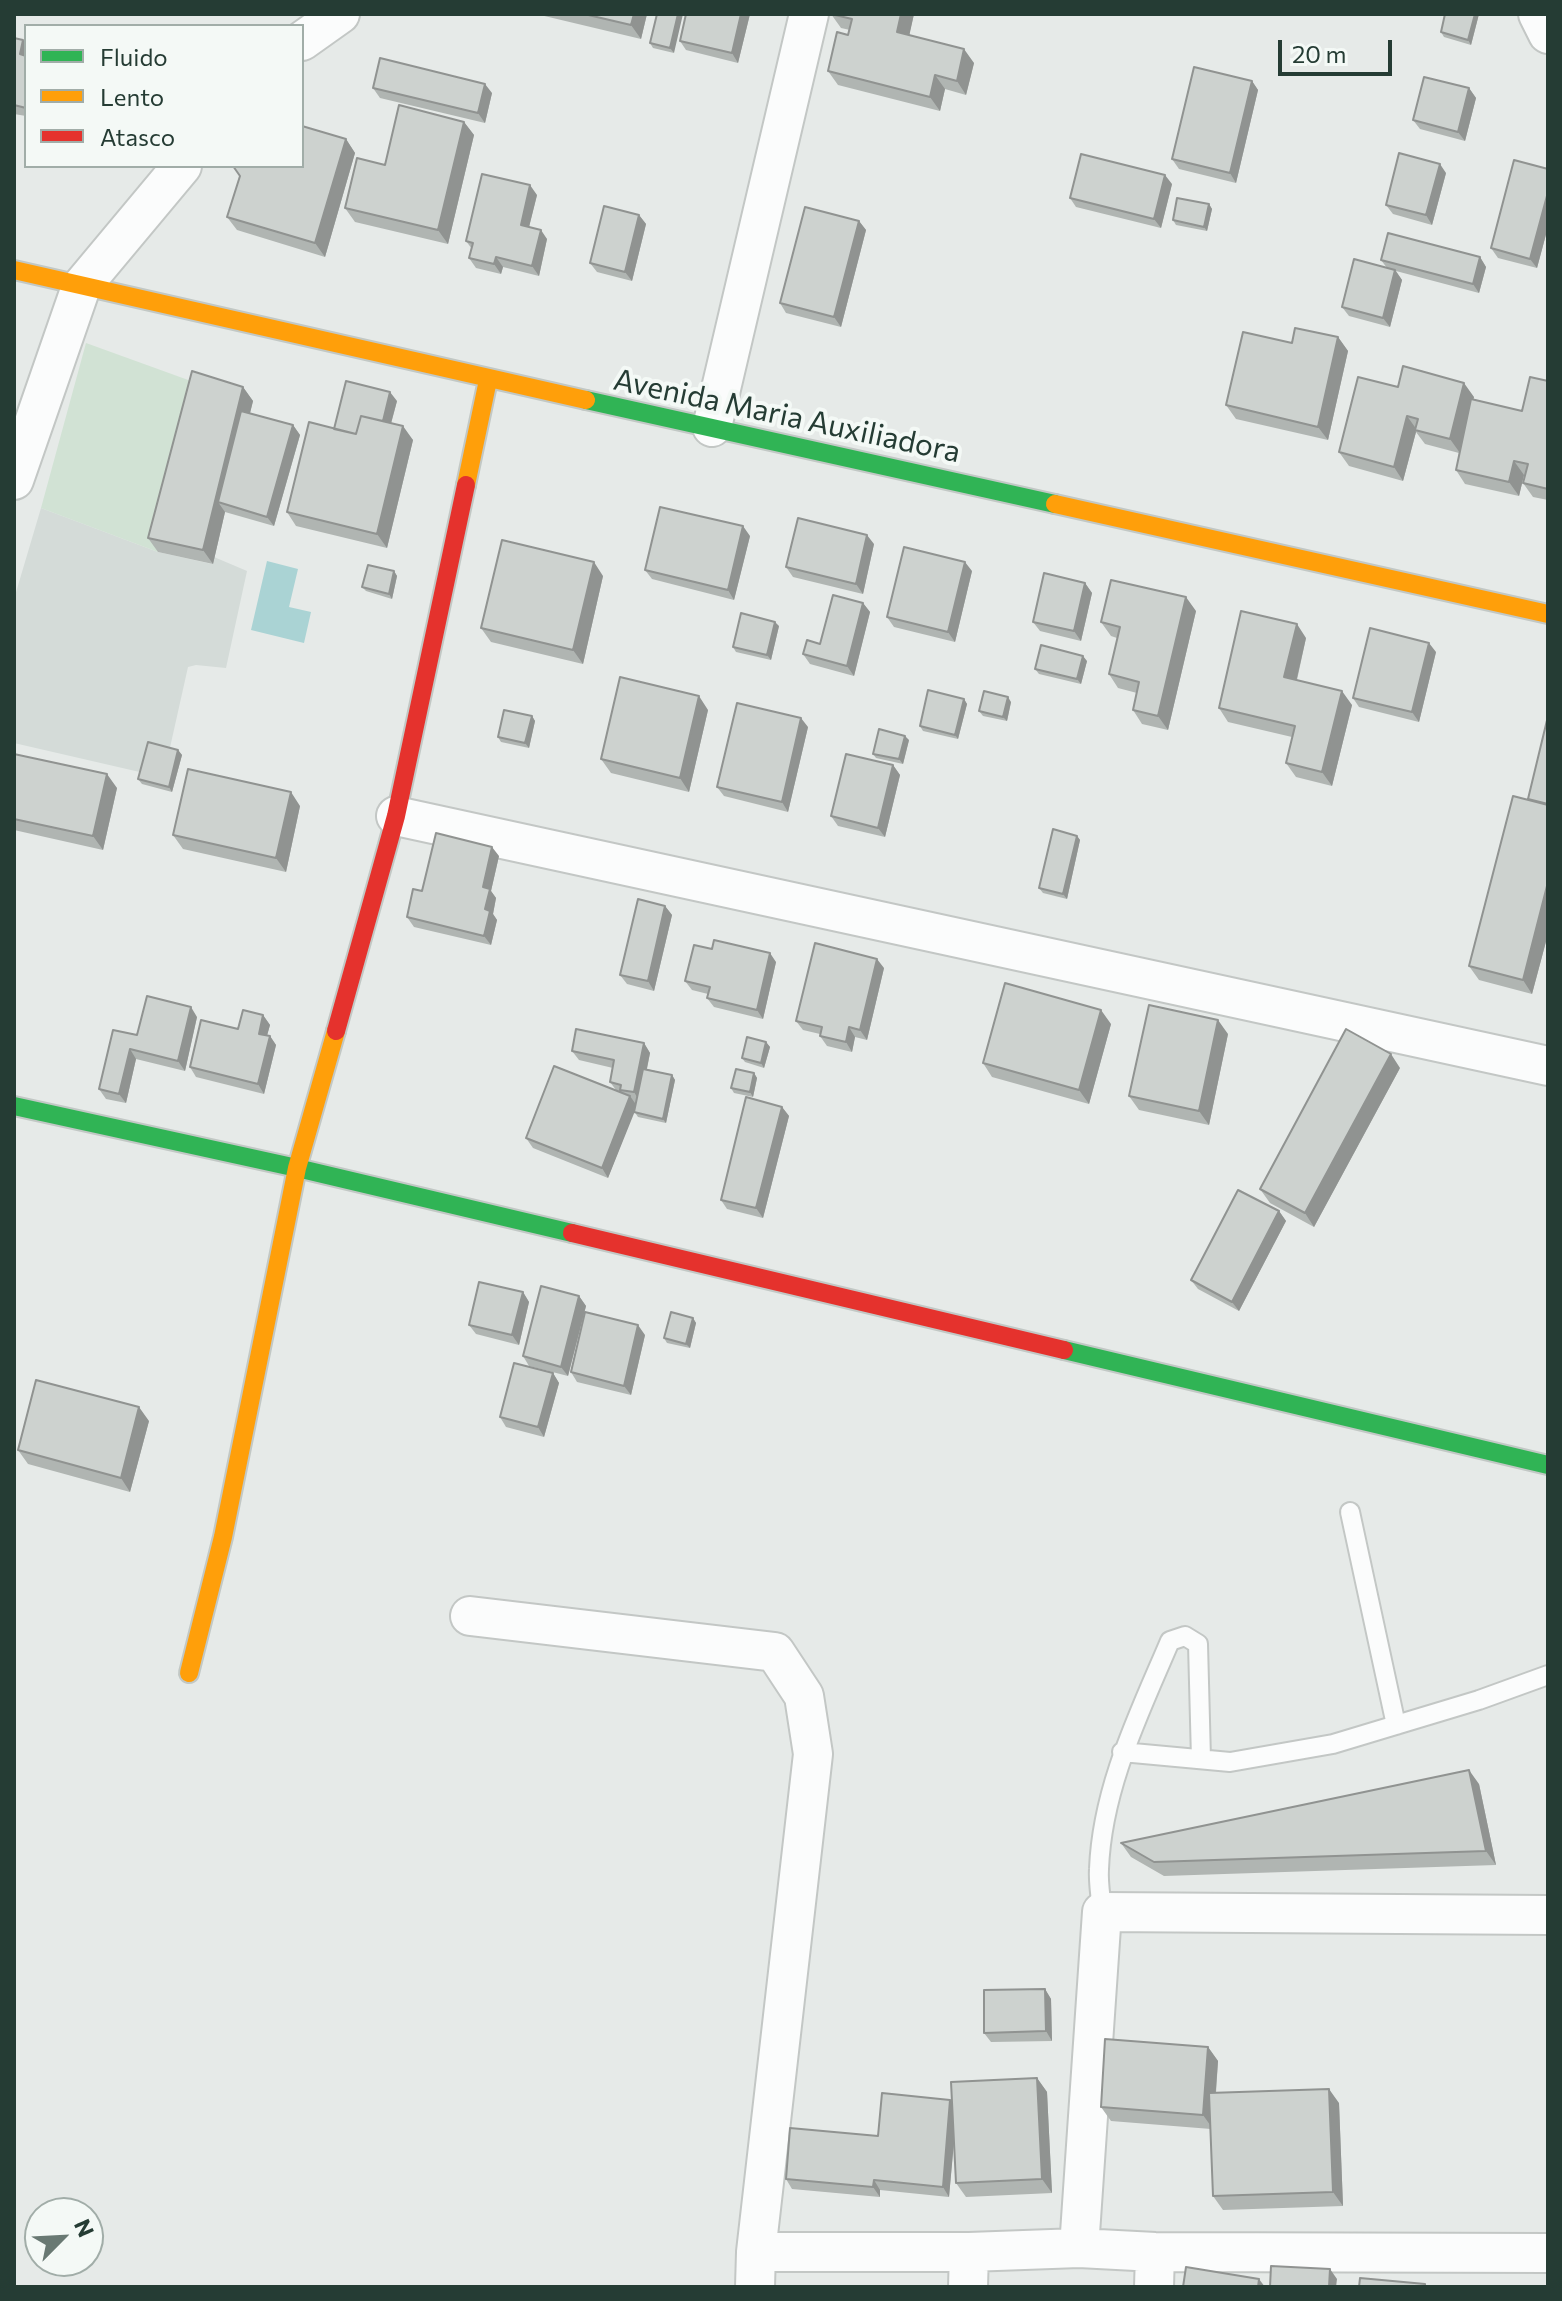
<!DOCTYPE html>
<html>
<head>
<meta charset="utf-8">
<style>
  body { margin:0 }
  #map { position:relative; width:1562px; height:2301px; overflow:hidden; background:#e6eae8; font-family:Commissioner,sans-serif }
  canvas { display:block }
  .frame { position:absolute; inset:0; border:16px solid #253c34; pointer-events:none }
  .legend { position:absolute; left:24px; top:24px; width:280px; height:144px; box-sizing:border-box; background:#f4f9f6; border:2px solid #a1ada8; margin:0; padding:10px 14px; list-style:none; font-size:24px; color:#253c34 }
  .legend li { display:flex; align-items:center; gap:16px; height:40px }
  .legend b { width:40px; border:2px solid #a1ada8 }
  .north { position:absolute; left:24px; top:2197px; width:80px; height:80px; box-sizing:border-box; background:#f4f9f6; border:2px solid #a1ada8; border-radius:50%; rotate:66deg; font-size:22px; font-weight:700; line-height:32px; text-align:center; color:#253c34 }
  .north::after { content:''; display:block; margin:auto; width:28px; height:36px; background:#697973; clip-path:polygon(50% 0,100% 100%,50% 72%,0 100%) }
  .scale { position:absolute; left:1278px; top:40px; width:114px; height:36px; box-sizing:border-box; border:4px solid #253c34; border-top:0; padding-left:10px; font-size:24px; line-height:28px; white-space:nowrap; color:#253c34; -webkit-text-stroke:6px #f4f9f6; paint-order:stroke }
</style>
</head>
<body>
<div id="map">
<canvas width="1562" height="2301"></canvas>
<div class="frame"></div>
<ul class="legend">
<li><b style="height:10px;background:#30b455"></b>Fluido</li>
<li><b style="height:10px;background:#ff9f0a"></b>Lento</li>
<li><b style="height:10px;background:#e5322d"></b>Atasco</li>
</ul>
<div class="north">N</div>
<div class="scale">20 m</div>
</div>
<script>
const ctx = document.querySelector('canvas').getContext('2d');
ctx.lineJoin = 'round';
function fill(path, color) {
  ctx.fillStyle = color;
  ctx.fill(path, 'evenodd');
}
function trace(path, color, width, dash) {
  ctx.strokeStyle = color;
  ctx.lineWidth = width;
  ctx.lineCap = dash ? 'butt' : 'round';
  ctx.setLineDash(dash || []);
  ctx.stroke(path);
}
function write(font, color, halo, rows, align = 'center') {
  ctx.font = font + ' Commissioner,sans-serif';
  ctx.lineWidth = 8;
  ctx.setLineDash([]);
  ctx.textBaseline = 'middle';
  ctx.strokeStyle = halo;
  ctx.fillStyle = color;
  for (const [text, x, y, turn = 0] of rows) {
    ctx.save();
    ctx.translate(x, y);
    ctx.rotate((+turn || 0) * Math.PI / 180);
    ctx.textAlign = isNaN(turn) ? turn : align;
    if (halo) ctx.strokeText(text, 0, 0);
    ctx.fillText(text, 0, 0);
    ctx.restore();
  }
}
const built = new Path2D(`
  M41,508L158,552L212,564L214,557L247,571L226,668L196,665L188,667L169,752L144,773L14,743V599Z`);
const green = new Path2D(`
  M86,343L202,385L158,552L41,508Z`);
const water = new Path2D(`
  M267,561L298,569L289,607L311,612L304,643L251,630Z`);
const lane = new Path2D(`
  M1350,1512L1396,1725
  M1122,1752L1230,1762L1333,1744L1479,1700L1548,1675
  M1102,1912C1101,1898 1098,1883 1099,1869C1102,1788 1139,1714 1170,1641L1185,1636L1198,1644L1201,1759`);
const street = new Path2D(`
  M1538,14L1548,34
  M302,41L340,14
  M712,427L809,14
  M14,480L81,287L182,166
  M396,816L1548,1066
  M470,1616L775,1652L804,1696L813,1754L756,2252L755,2287
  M1079,2248L1102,1912L1548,1915
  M756,2252H969L1079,2248L1155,2252L1548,2253
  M968,2287L969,2252
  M1154,2287L1155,2252`);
const fast = new Path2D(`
  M586,400L1055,504
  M14,1106L297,1168L572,1233
  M1064,1350L1548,1465`);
const slow = new Path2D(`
  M14,270L586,400
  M466,485L488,380
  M1055,504L1548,614
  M189,1673L223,1537L297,1168L336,1031`);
const jam = new Path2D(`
  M336,1031L396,816L466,485
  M572,1233L1064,1350`);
const wall = new Path2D(`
  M536,14H647L641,39Z
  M657,14L674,53L653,48L650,43Z
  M750,14L738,63L686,50L680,41Z
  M831,14H914L909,35L974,63L966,95L945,89L940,111L838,85L828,71L848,35L850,30L841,28Z
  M1479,14L1471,45L1444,37L1441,32Z
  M14,38L23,40L26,44V116L14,114Z
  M1252,81L1258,90L1236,183L1179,169L1172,159Z
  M373,88L492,93L485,123L380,98Z
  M1469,88L1476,98L1465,141L1420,129L1413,120Z
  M464,122L474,135L448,244L355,222L345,208L385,165Z
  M346,139L355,153L325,257L237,230L227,217Z
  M1548,169V227L1537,268L1498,258L1491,248Z
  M1446,173L1432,225L1393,214L1386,205Z
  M1172,184L1161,228L1076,207L1070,198Z
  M537,195L529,227L547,239L539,276L503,267L501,274L476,268L469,258L472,249L466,241Z
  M1209,204L1212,209L1207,231L1176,225L1173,220Z
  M639,215L646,224L632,281L597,272L590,263Z
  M859,221L866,230L841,327L786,313L780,303Z
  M1480,257L1486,267L1479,293L1396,271L1402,280L1390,327L1349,316L1342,307L1387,268L1381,260Z
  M1338,337L1348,351L1328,440L1236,419L1226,405Z
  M1548,381V500L1533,497L1523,483L1524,475L1519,496L1465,484L1456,470L1459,453L1425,444L1416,432L1403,481L1349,466L1339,452L1398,387L1474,397L1473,399L1522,411Z
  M243,387L253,401L250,413L293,425L300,435L274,526L225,512L213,564L158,552L148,538Z
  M397,401L391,424L413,440L387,548L296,526L287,512L334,429Z
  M750,536L734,600L652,579L645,570Z
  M874,544L863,594L793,577L786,567Z
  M394,571L397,576L392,599L366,591L362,587Z
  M972,571L955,642L894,627L887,617Z
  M603,576L583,664L491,642L481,628Z
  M1085,583L1092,593L1081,641L1040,631L1033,622Z
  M863,603L870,612L854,676L810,664L803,654L820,644Z
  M1196,611L1168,730L1142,724L1133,710L1137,693L1118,688L1109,674L1117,638L1111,636L1101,622Z
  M779,626L771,660L736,652L733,647Z
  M1306,638L1297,680L1352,705L1332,786L1296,777L1286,763L1292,737L1228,722L1219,708Z
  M1436,652L1419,722L1359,707L1353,698Z
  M1087,661L1081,684L1039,674L1035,669Z
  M964,699L967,704L958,739L923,731L920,726Z
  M1011,702L1007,721L983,716L979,711Z
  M708,710L689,792L611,773L601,759Z
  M532,716L535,721L529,748L501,742L498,737Z
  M1548,716V934L1532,994L1479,980L1469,966L1530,800Z
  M808,727L788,812L724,796L717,787Z
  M909,740L903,764L876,758L873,754Z
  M178,750L182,755L172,792L142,784L138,779Z
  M14,754L117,788L103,850L14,830Z
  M893,765L900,775L885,837L838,826L831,816Z
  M300,806L286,872L183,849L173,835Z
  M1077,836L1080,840L1067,899L1043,893L1039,888Z
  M499,856L491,891L496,898L493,914L497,920L491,945L414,927L407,917L422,891Z
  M665,906L672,915L654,991L627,984L620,975Z
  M712,949L776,962L763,1019L714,1007L707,998L708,994L692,990L685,981Z
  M884,968L867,1040L855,1037L852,1052L827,1046L820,1036V1034L803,1030L796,1021Z
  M263,1015L270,1025L267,1035L270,1036L276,1045L264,1094L196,1077L190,1067L238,1029Z
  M197,1017L185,1071L136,1059L126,1103L106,1099L99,1089L137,1035Z
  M1111,1024L1089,1104L992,1077L983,1063Z
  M1228,1034L1209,1125L1139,1110L1129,1096Z
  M766,1042L770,1047L764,1068L745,1062L742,1058Z
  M644,1043L650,1053L647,1069L672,1075L675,1080L666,1123L638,1117L634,1111L608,1178L533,1148L526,1138L616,1090L610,1082L613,1068L579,1060L572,1051Z
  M1400,1068L1314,1227L1270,1203L1260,1189Z
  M754,1073L757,1078L753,1097L734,1093L731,1088Z
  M782,1107L789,1116L763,1218L727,1209L721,1200Z
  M1279,1211L1286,1221L1239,1311L1198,1289L1191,1280Z
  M523,1292L529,1302L519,1345L476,1334L469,1325Z
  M579,1296L586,1306L568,1376L529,1366L523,1356Z
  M693,1318L696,1323L690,1348L667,1343L664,1338Z
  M645,1335L631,1395L577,1382L571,1372Z
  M553,1373L559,1383L544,1437L506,1427L500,1417Z
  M149,1421L130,1492L28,1464L18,1450Z
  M1479,1784L1496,1865L1164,1876L1131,1857L1121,1843Z
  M1045,1989L1051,1999L1052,2041L991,2042L984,2033Z
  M1208,2047L1218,2061L1216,2093L1339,2103L1343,2206L1223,2210L1213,2196L1211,2129L1111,2121L1101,2107Z
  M1037,2078L1047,2092L1052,2193L966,2197L956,2183L954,2140L949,2197L880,2190V2197L792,2189L786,2179L952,2102Z`);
const shadedWall = new Path2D(`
  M634,14H647L641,39L631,25Z
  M678,14H683L674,53L670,48Z
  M741,14H750L738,63L732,53Z
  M901,14H914L907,46L897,32Z
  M1475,14H1479L1471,45L1468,40Z
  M23,40L26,44V63L20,54Z
  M964,49L974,63L966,95L957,81Z
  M935,75L945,89L940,111L930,97Z
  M1252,81L1258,90L1236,183L1230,173Z
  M485,84L492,93L485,123L478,113Z
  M1469,88L1476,98L1465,141L1458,132Z
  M464,122L474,135L448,244L438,230Z
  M346,139L355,153L325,257L315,243Z
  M1440,164L1446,173L1432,225L1426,215Z
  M1165,175L1172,184L1161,228L1154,219Z
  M530,185L537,195L527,235L521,225Z
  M1548,192V227L1537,268L1530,259Z
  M1209,204L1212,209L1207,231L1204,227Z
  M639,215L646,224L632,281L625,272Z
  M859,221L866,230L841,327L834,317Z
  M541,230L547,239L539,276L532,266Z
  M496,257L503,267L501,274L494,264Z
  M1480,257L1486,267L1479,293L1473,284Z
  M1395,270L1402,280L1390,327L1383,318Z
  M1338,337L1348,351L1328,440L1318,427Z
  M1464,383L1474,397L1460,453L1450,439Z
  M243,387L253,401L227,505L218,502L225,512L213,564L203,550Z
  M390,392L397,401L388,434L382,425Z
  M1407,416L1417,430H1415L1416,432L1403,481L1394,467Z
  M293,425L300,435L274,526L267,517Z
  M403,426L413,440L387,548L377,534Z
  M1514,461L1524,475L1519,496L1509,482Z
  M743,526L750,536L734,600L728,590Z
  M867,535L874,544L863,594L856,584Z
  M594,562L603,576L583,664L573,650Z
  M965,562L972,571L955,642L948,632Z
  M394,571L397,576L392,599L389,594Z
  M1085,583L1092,593L1081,641L1074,631Z
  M1186,597L1196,611L1168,730L1158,716Z
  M863,603L870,612L854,676L847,666Z
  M775,622L779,626L771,660L767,655Z
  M1297,624L1306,638L1294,691L1284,677Z
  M1429,643L1436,652L1419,722L1412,712Z
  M1083,656L1087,661L1081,684L1077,679Z
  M1342,691L1352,705L1332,786L1322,772Z
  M699,696L708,710L689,792L680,778Z
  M1008,697L1011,702L1007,721L1003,717Z
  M964,699L967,704L958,739L955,735Z
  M532,716L535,721L529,748L525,743Z
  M801,718L808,727L788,812L782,802Z
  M905,736L909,740L903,764L899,759Z
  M178,750L182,755L172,792L169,787Z
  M893,765L900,775L885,837L878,828Z
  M107,774L117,788L103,850L93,836Z
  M291,792L300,806L286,872L276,858Z
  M1077,836L1080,840L1067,899L1063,894Z
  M492,847L499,856L491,891L496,898L493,914L497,920L491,945L484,936L483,887Z
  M1548,882V934L1532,994L1523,980Z
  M665,906L672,915L654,991L648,981Z
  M770,953L776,962L763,1019L757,1010Z
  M877,959L884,968L867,1040L860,1030Z
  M191,1007L197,1017L185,1071L178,1061Z
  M1101,1010L1111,1024L1089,1104L1079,1090Z
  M263,1015L270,1025L265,1043L259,1034Z
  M1218,1020L1228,1034L1209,1125L1199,1111Z
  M849,1027L855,1037L852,1052L846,1042Z
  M270,1036L276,1045L264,1094L258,1084Z
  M766,1042L770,1047L764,1068L761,1063Z
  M644,1043L650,1053L640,1102L634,1092Z
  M130,1049L136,1059L126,1103L119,1094Z
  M1391,1054L1400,1068L1314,1227L1305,1213Z
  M754,1073L757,1078L753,1097L750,1092Z
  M672,1075L675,1080L666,1123L663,1119Z
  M630,1096L637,1106L608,1178L602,1168Z
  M782,1107L789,1116L763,1218L756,1208Z
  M1279,1211L1286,1221L1239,1311L1232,1302Z
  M523,1292L529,1302L519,1345L512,1335Z
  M579,1296L586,1306L568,1376L561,1367Z
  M693,1318L696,1323L690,1348L686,1344Z
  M638,1325L645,1335L631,1395L624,1386Z
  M553,1373L559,1383L544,1437L538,1427Z
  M139,1407L149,1421L130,1492L121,1478Z
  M1469,1770L1479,1784L1496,1865L1486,1851Z
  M1045,1989L1051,1999L1052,2041L1046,2031Z
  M1208,2047L1218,2061L1213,2129L1203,2115Z
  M1037,2078L1047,2092L1052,2193L1042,2179Z
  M1329,2089L1339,2103L1343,2206L1333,2192Z
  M950,2100L957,2109L949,2197L943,2187Z
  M874,2180L880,2190V2197L873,2187Z
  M1330,2269L1337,2279L1336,2287H1329Z
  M1259,2279L1265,2287H1258Z`);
const building = new Path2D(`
  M584,14H634L631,25Z
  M657,14H678L670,48L650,43Z
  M686,14H741L732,53L680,41Z
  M831,14H901L897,32L964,49L957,81L935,75L930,97L828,71L837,32L848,35L852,19Z
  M1445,14H1475L1468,40L1441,32Z
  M14,38L23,40L20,54L26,56V108L14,105Z
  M380,58L485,84L478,113L373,88Z
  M1194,67L1252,81L1230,173L1172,159Z
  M1424,77L1469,88L1458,132L1413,120Z
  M399,105L464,122L438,230L345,208L357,158L385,165Z
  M302,126L346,139L315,243L227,217L240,176L233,166H302Z
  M1399,153L1440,164L1426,215L1386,205Z
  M1081,154L1165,175L1154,219L1070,198Z
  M1514,160L1548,169V192L1530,259L1491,248Z
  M482,174L530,185L521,225L541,230L532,266L496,257L494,264L469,258L473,243L466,241Z
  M1177,198L1209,204L1204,227L1173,220Z
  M604,206L639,215L625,272L590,263Z
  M805,207L859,221L834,317L780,303Z
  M1388,233L1480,257L1473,284L1381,260Z
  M1354,259L1395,270L1383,318L1342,307Z
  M1295,328L1338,337L1318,427L1226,405L1243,332L1292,343Z
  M1403,366L1464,383L1450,439L1415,430L1418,419L1407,416L1394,467L1339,452L1358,377L1398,387Z
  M192,371L243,387L203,550L148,538Z
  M1530,377L1548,381V489L1523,483L1528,464L1514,461L1509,482L1456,470L1471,399L1522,411Z
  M346,381L390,392L383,421L361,416L356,434L334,429Z
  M241,411L293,425L267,517L218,502Z
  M361,416L403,426L377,534L287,512L309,422L356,434Z
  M660,507L743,526L728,590L645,570Z
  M798,518L867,535L856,584L786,567Z
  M502,540L594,562L573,650L481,628Z
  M904,547L965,562L948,632L887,617Z
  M368,565L394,571L389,594L362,587Z
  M1044,573L1085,583L1074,631L1033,622Z
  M1111,580L1186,597L1158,716L1133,710L1139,682L1109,674L1120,627L1101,622Z
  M833,595L863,603L847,666L803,654L807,640L820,644Z
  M1241,611L1297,624L1284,677L1342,691L1322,772L1286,763L1295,726L1219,708Z
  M741,613L775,622L767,655L733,647Z
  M1370,628L1429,643L1412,712L1353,698Z
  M1041,645L1083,656L1077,679L1035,669Z
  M620,677L699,696L680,778L601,759Z
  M928,690L964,699L955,735L920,726Z
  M984,691L1008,697L1003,717L979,711Z
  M737,703L801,718L782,802L717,787Z
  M504,710L532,716L525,743L498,737Z
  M1548,716V804L1528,799Z
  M879,729L905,736L899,759L873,754Z
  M148,742L178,750L169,787L138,779Z
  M14,754L107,774L93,836L14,819Z
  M846,754L893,765L878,828L831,816Z
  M188,769L291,792L276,858L173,835Z
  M1513,796L1548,805V882L1523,980L1469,966Z
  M1053,829L1077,836L1063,894L1039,888Z
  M436,833L492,847L483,887L490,889L485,909L490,911L484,936L407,917L413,889L422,891Z
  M638,899L665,906L648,981L620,975Z
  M714,940L770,953L757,1010L707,998L710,987L685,981L694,945L712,949Z
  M815,943L877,959L860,1030L849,1027L846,1042L820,1036L822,1027L796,1021Z
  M1005,983L1101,1010L1079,1090L983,1063Z
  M147,996L191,1007L178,1061L130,1049L119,1094L99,1089L113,1030L137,1035Z
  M1149,1005L1218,1020L1199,1111L1129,1096Z
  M243,1010L263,1015L259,1034L270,1036L258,1084L190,1067L201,1020L238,1029Z
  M576,1029L644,1043L634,1092L620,1090L621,1085L610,1082L614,1060L572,1051Z
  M1346,1029L1391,1054L1305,1213L1260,1189Z
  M747,1037L766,1042L761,1063L742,1058Z
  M554,1066L630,1096L602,1168L526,1138Z
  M643,1069L672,1075L663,1119L634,1112Z
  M736,1069L754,1073L750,1092L731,1088Z
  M746,1097L782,1107L756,1208L721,1200Z
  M1238,1190L1279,1211L1232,1302L1191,1280Z
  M479,1282L523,1292L512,1335L469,1325Z
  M541,1286L579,1296L561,1367L523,1356Z
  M585,1312L638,1325L624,1386L571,1372Z
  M671,1312L693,1318L686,1344L664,1338Z
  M514,1363L553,1373L538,1427L500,1417Z
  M36,1380L139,1407L121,1478L18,1450Z
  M1469,1770L1486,1851L1154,1862L1121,1843Z
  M1045,1989L1046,2031L984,2033V1990Z
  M1105,2039L1208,2047L1203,2115L1101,2107Z
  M1037,2078L1042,2179L956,2183L951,2082Z
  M1329,2089L1333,2192L1213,2196L1209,2093Z
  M882,2093L950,2100L943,2187L874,2180L873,2187L786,2179L790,2128L878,2136Z
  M1271,2266L1330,2269L1329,2287H1270Z
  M1186,2267L1259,2279L1258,2287H1183Z
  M1360,2278L1425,2284V2287H1359Z`);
const streetNames = [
  ["Avenida Maria Auxiliadora",787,416,12]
];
fill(built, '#d4dbd8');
fill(green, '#d1e2d4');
fill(water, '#aad3d4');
trace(lane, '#c3c7c5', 22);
trace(street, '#c3c7c5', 42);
trace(fast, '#c2c8c5', 22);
trace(slow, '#c2c8c5', 22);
trace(jam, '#c2c8c5', 22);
trace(lane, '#fbfcfc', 18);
trace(street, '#fbfcfc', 38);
trace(fast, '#30b455', 18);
trace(slow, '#ff9f0a', 18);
trace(jam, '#e5322d', 18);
fill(wall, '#b0b5b2');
fill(shadedWall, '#909391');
fill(building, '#cdd2cf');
trace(building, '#909391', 2);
write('30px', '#253c34', '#f4f9f6', streetNames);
</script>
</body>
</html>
